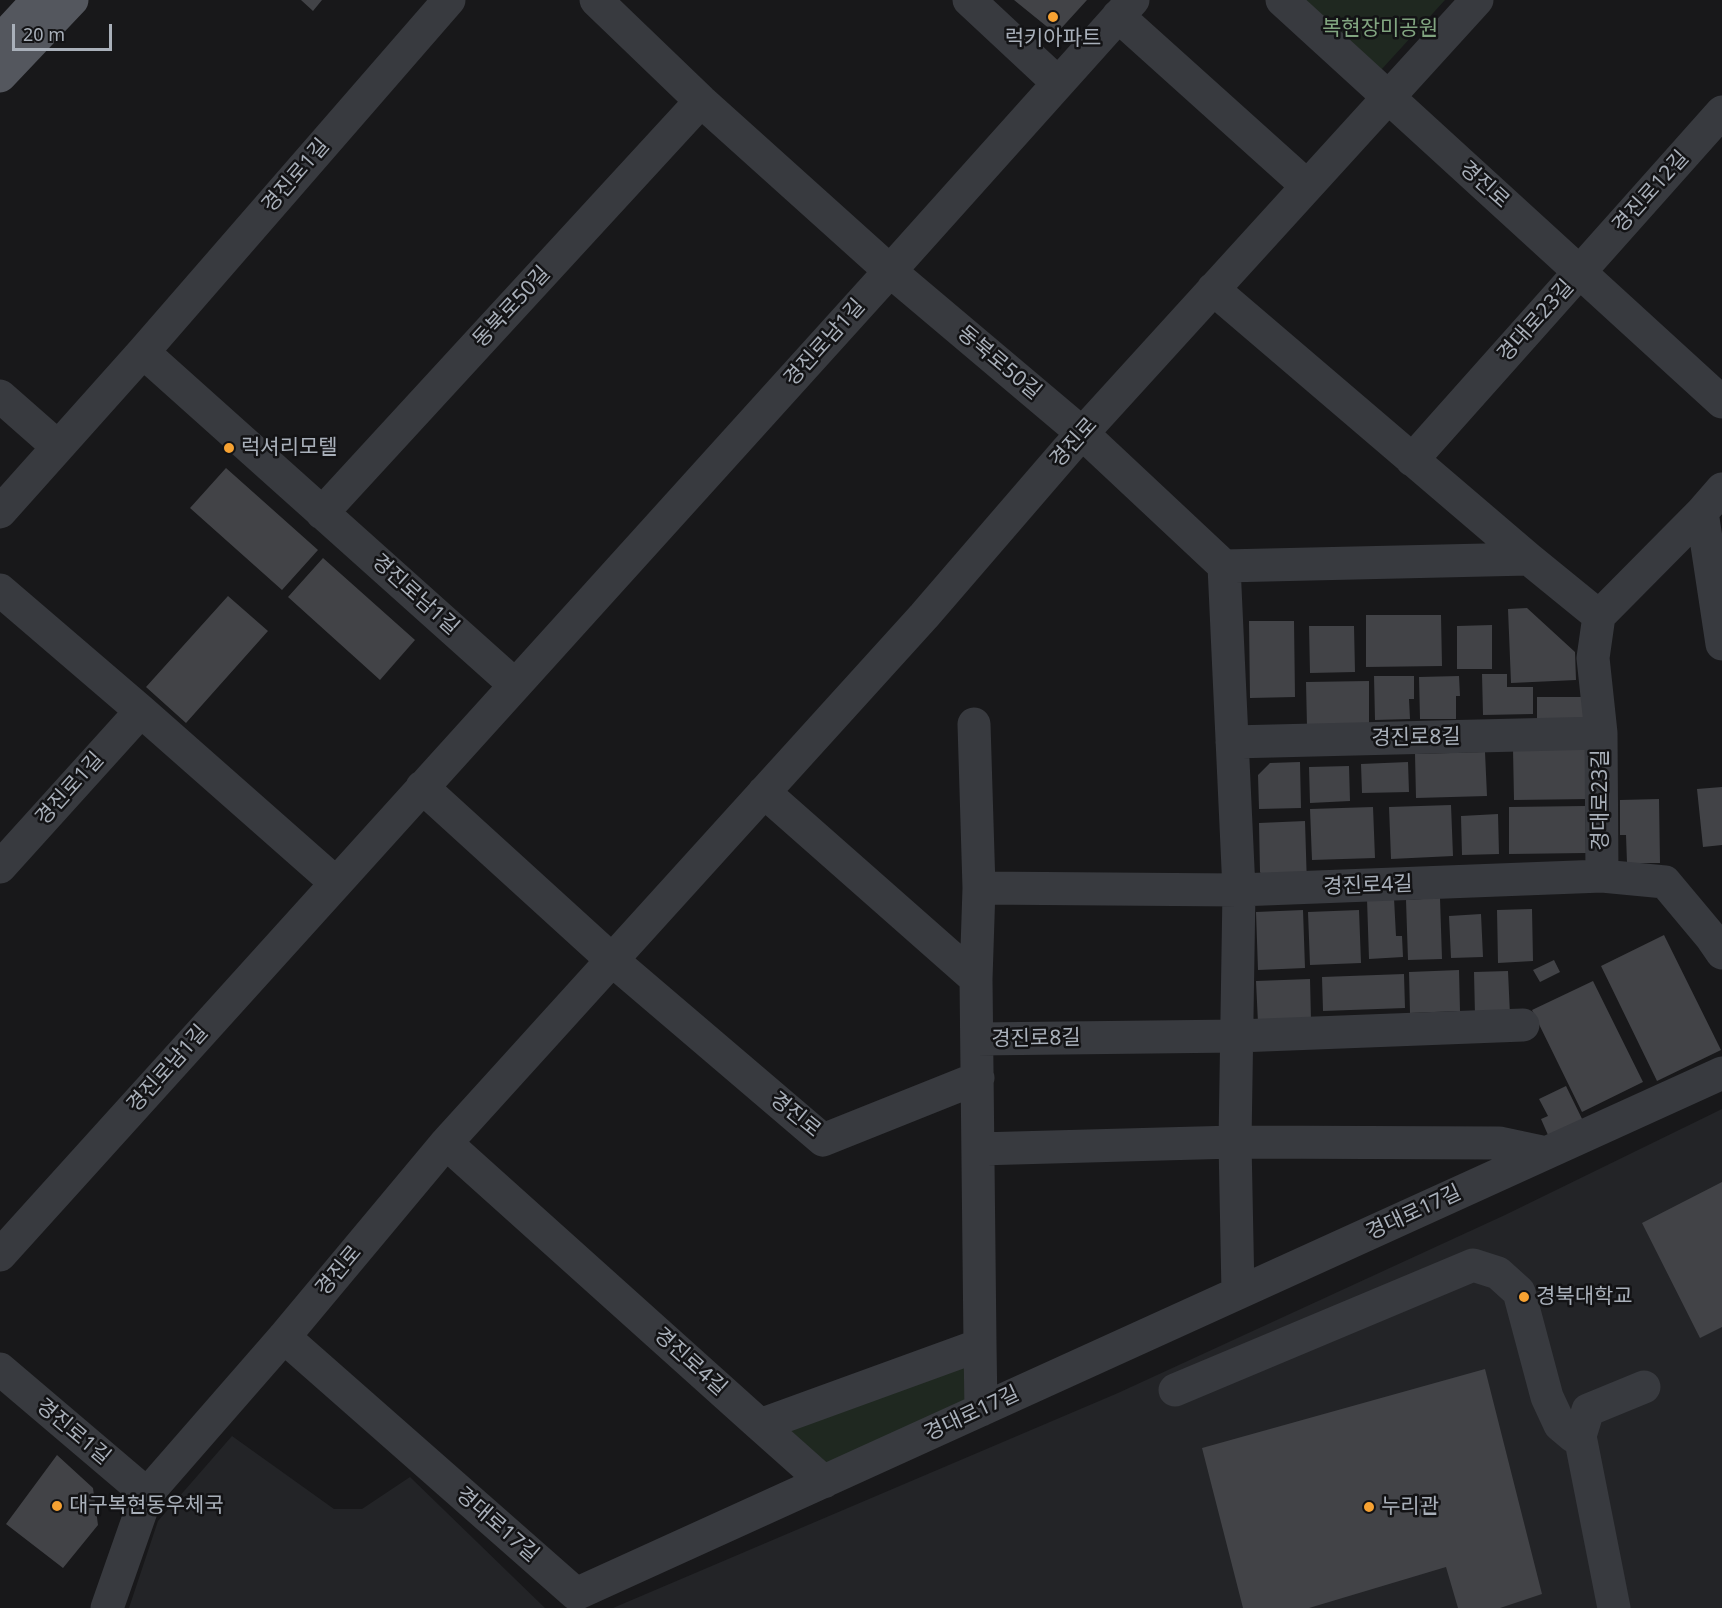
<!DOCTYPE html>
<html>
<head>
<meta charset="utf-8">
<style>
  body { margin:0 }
  #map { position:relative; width:1722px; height:1608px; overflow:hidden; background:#18181a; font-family:"Noto Sans",sans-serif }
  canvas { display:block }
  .scale { position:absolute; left:12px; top:24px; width:100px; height:27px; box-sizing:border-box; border:3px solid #a9b0ba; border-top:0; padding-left:8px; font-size:18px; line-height:21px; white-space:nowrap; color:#a9b0ba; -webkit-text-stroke:4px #131315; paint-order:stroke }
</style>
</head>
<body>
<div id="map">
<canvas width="1722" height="1608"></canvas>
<div class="scale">20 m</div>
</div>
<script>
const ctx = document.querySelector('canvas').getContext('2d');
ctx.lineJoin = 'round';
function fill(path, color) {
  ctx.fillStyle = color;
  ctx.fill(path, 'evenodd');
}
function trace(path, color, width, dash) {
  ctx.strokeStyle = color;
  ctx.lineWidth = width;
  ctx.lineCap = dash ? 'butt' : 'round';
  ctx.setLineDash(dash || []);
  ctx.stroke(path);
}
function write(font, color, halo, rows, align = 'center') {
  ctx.font = font + ' "Noto Sans","Noto Sans KR",sans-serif';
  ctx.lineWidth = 5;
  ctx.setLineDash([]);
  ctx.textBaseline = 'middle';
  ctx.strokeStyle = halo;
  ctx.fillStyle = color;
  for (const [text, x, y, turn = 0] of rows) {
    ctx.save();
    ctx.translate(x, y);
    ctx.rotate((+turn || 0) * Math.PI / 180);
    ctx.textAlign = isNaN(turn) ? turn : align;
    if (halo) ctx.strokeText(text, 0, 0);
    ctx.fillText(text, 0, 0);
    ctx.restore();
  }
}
const built = new Path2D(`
  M1722,1109V1608H613L1118,1393L1505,1215Z
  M232,1436L334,1509H362L410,1477L545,1608H129L158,1521Z`);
const green = new Path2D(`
  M1305,0H1445L1381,70Z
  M980,1345L981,1410L824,1482L760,1425Z`);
const building = new Path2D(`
  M301,0H322L313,11Z
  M1014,0H1087L1056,34Z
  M226,468L318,550L282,590L190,508Z
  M323,558L415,640L380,680L288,597Z
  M228,596L268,631L186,723L146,687Z
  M1527,608L1575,652L1576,680L1511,683L1508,609Z
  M1366,615H1441L1442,666L1366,667Z
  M1249,621H1294L1295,697L1250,698Z
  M1492,625V669H1457V626Z
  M1309,626H1354L1355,672L1310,673Z
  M1482,674H1507V687H1533V714L1483,715Z
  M1374,676H1414V699H1409L1410,719L1375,720Z
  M1459,676L1460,696H1456V719H1420L1419,677Z
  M1369,681V726L1307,727L1306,682Z
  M1537,697H1587L1588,724L1537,725Z
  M1589,748V799L1514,800L1513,749Z
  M1485,752L1487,796L1416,798L1415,754Z
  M1300,762L1301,808L1259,809L1258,775L1270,763Z
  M1408,762L1409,792L1362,793L1361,764Z
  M1349,766L1350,801L1310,803L1309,767Z
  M1722,787V845L1703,847L1697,789Z
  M1659,799L1660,863H1627L1626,835H1620V800Z
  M1451,805L1453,856L1391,859L1389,807Z
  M1585,806L1586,853L1509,854V807Z
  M1373,807L1375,858L1312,860L1310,809Z
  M1498,814L1499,854L1462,855L1461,816Z
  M1305,821L1307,886L1270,887L1260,872L1259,823Z
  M1394,898L1396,936H1402L1403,957L1369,959L1367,899Z
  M1440,898L1442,959L1408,960L1406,900Z
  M1532,909L1533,961L1498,963L1497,910Z
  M1303,910L1305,968L1258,970L1256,912Z
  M1359,910L1361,963L1310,965L1308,912Z
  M1481,914L1483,957L1451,958L1449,916Z
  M1664,935L1721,1050L1657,1081L1601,966Z
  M1554,960L1560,972L1540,982L1533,970Z
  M1459,970L1460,1011L1410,1013L1409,972Z
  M1508,971L1510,1015L1475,1016L1474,972Z
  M1404,974L1405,1008L1323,1011L1322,977Z
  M1310,979L1311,1021L1258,1023L1256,981Z
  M1593,981L1643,1082L1582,1112L1532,1010Z
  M1566,1086L1586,1127L1548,1135L1541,1119L1548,1116L1539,1099Z
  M1722,1182V1327L1700,1338L1642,1223Z
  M1485,1369L1542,1594L1500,1608H1458L1446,1567L1309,1608H1243L1202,1448Z
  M57,1455L93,1488L98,1525L63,1568L6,1524Z`);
const minor = new Path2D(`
  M596,0L701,101L890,271L1082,433L1224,566L1239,890L1235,1142L1238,1293
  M969,0L1058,83
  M1282,0L1722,402
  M1118,16L1307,186
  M1213,289L1529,559L1599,616L1702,512L1722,489
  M143,352L515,685
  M0,396L58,447
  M1412,460L1722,112
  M0,512L143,352L449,0
  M1702,512L1722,644
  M322,513L701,101
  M1224,566L1529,559
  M0,590L141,711L336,883
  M1599,616L1593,658L1601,733L1602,876
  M974,724L979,888
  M1232,742L1601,733
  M422,787L612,960L823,1140L978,1078
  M764,792L976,979
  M0,867L141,711
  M977,1039L1238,1036L1523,1025
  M446,1143L760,1425L980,1345L976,979L979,888L1239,890L1602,876L1665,882L1711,937L1722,953
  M978,1149L1235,1142L1499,1143L1546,1153
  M0,1255L890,271L1133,0
  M284,1337L576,1594L1722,1073
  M980,1345L981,1410
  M0,1369L147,1494
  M1175,1390L1473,1265L1498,1273L1519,1292L1547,1397L1560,1425L1573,1436H1580
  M760,1425L824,1482
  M107,1608L147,1494L284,1337L446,1143L924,616L1068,449L1477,0
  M1614,1608L1580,1436L1588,1410L1644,1387`);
const major = new Path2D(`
  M0,41L38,0
  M0,76L72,0`);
const markers = [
  [1053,17,6,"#f7a232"],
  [229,448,6,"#f7a232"],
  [1524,1297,6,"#f7a232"],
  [57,1506,6,"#f7a232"],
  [1369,1507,6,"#f7a232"]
];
const parkNames = [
  ["복현장미공원",1380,29]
];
const poiNames = [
  ["럭키아파트",1053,39,"center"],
  ["럭셔리모텔",241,448],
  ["경북대학교",1536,1297],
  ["대구복현동우체국",69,1506],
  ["누리관",1381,1507]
];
const streetNames = [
  ["경진로1길",296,176,-49],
  ["경진로",1484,185,42],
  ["경진로12길",1651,192,-48],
  ["동북로50길",512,307,-47],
  ["경대로23길",1536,321,-48],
  ["경진로남1길",825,343,-48],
  ["동북로50길",999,363,40],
  ["경진로",1074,443,-48],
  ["경진로남1길",415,595,42],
  ["경진로8길",1416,738,-1],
  ["경진로1길",70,789,-48],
  ["경대로23길",1601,800,-90],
  ["경진로4길",1368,886,-2],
  ["경진로8길",1036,1039,-1],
  ["경진로남1길",168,1069,-48],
  ["경진로",795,1115,39],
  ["경대로17길",1414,1213,-25],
  ["경진로",339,1271,-50],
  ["경진로4길",690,1362,42],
  ["경대로17길",972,1414,-25],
  ["경진로1길",73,1432,40],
  ["경대로17길",497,1525,41]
];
fill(built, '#232427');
fill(green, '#1f2820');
fill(building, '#424347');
trace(minor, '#383a3f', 33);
trace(major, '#54575e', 33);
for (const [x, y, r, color] of markers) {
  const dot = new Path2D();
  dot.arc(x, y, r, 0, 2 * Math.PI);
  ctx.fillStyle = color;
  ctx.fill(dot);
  trace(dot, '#131315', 2);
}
write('21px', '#81a580', '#131315', parkNames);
write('21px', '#a9b0ba', '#131315', poiNames, 'left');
write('21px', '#a9b0ba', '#131315', streetNames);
</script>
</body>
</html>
